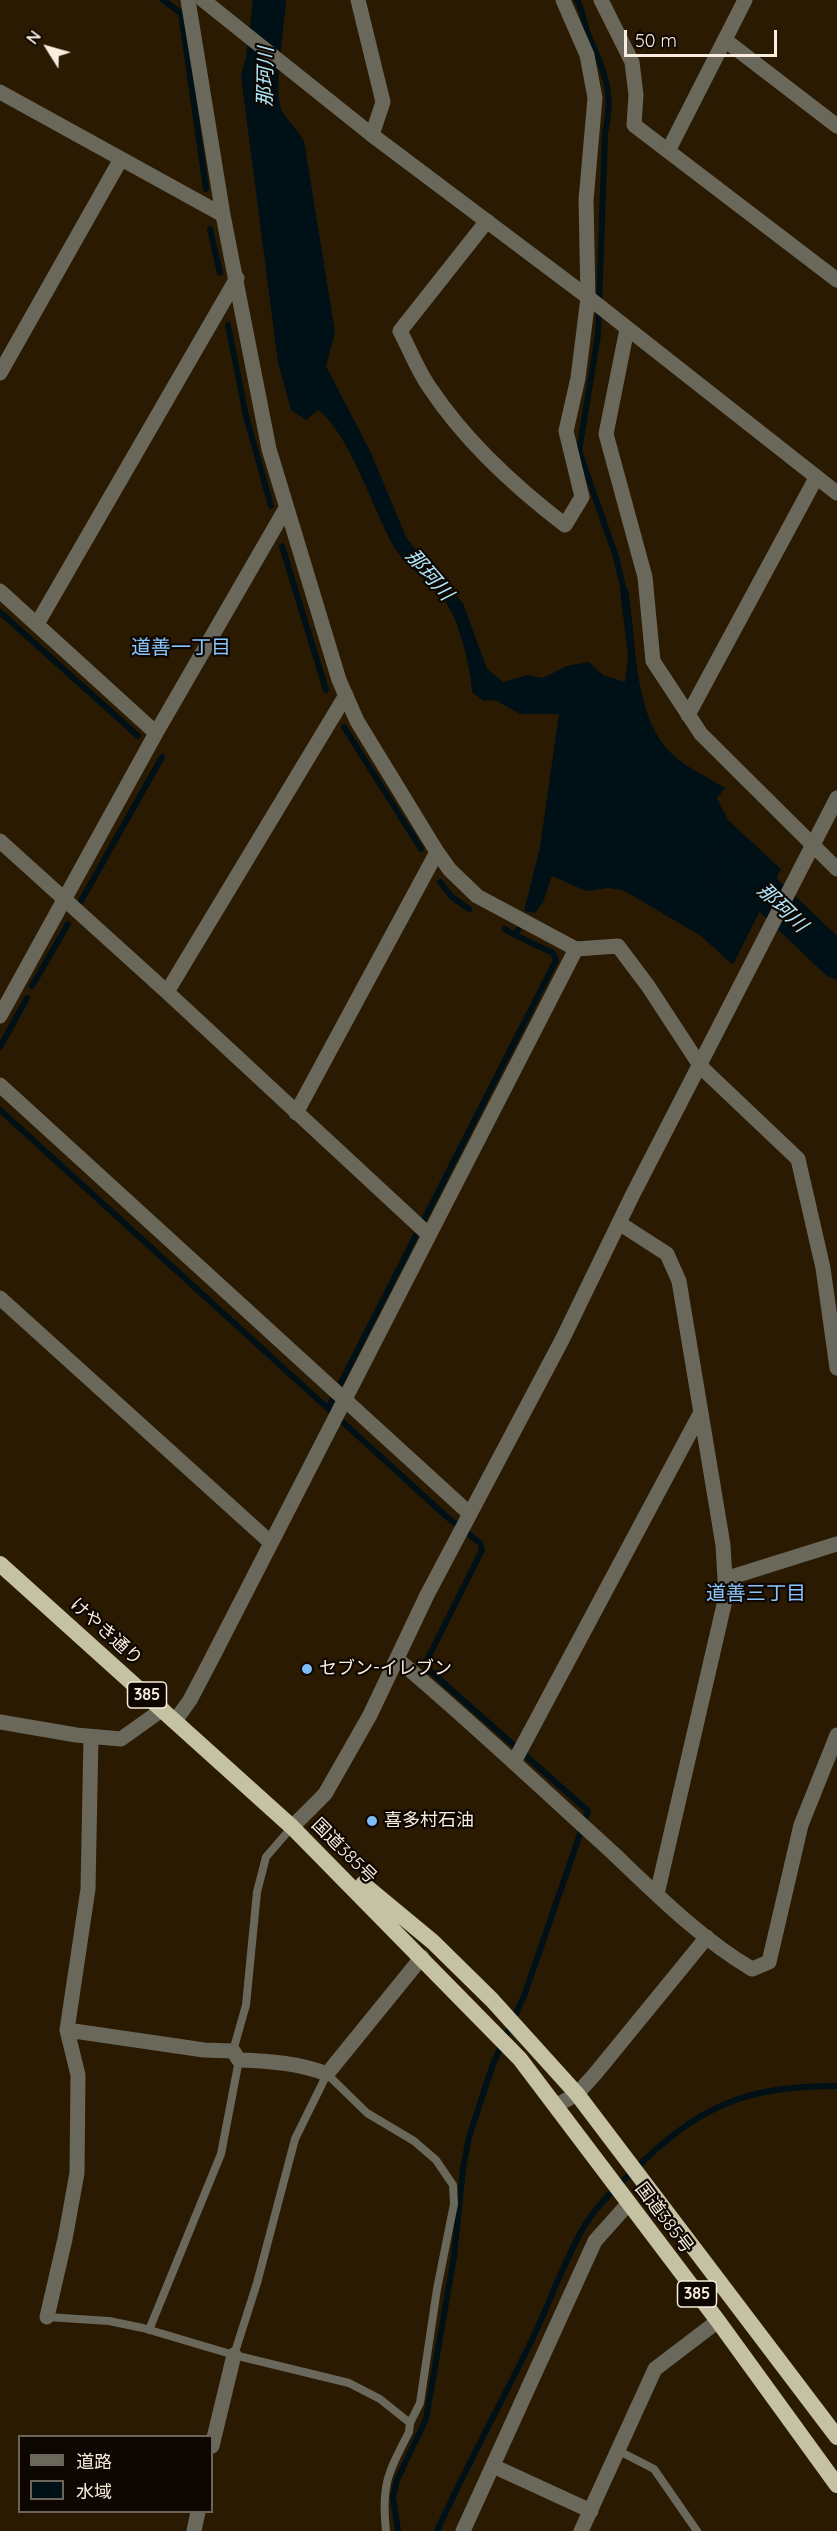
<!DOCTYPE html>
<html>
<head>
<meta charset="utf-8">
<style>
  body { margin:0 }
  #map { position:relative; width:837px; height:2531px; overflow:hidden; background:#2b1a02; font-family:Quicksand,"Noto Sans JP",sans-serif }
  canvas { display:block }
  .legend { position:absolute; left:18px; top:2435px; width:195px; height:78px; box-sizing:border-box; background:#0e0701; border:2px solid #6c6359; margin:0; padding:8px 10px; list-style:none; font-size:18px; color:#f8edde }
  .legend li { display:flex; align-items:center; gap:12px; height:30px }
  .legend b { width:30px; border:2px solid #6c6359 }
  .north { position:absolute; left:18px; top:18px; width:60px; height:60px; -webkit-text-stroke:4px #0e0701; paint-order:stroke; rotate:307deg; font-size:16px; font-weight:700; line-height:24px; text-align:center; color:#f8edde }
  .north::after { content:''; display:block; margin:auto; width:21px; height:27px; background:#f8edde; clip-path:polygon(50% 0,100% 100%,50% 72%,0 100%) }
  .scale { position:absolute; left:624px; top:30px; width:153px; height:27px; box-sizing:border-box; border:3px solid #f8edde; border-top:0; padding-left:8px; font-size:18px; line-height:21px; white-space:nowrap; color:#f8edde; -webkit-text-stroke:4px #0e0701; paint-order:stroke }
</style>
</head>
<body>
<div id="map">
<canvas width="837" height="2531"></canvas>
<ul class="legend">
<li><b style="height:8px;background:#69685a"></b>道路</li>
<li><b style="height:16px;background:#001017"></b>水域</li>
</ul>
<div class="north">N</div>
<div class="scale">50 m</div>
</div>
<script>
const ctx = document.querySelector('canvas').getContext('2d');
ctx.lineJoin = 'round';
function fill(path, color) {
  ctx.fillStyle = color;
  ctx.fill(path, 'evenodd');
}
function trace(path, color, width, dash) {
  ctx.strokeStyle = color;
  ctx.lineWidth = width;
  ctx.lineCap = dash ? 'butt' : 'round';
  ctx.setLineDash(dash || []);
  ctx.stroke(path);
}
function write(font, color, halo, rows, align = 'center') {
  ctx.font = font + ' Quicksand,"Noto Sans JP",sans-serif';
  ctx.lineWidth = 4.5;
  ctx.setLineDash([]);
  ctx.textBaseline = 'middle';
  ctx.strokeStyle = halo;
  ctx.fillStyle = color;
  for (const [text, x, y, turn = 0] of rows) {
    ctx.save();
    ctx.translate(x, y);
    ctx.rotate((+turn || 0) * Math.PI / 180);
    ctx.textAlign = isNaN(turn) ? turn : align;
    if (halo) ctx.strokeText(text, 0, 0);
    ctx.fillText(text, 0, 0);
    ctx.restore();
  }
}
const water = new Path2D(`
  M253,0H286C285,22 273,95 282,111C289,122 297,129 304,141L335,332L326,366L371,453L406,537L430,568L463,603L487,669L503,682L527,675L543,678L567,666L589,662L603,675L625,682L628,655L620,590L628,589C637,640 632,707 667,749C681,765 707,777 725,788L717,798L728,820L781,869L733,965L701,936L623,890L608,888L586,891L552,876L543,902L535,913L524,911L540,847L559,714H520L495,700L484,701L472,692C471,669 460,624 447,604C433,583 407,569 394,547C374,512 349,432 318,410L306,420L291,410L278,363L241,76L246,57Z`);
const stream = new Path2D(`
  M163,0L181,13L206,189
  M577,0C583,10 583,20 587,31C603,71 615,88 605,133L598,335L579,451L616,557L625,595
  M210,229L220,273
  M228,325L246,416L271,506
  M282,546L326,690
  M0,612L138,736
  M344,727L421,849
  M440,882L452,897L469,909
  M81,901L162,757
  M505,929L515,935
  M32,986L68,924
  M0,1047L27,998
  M0,1110L447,1517L480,1543L482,1550L426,1662L428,1669L588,1811L524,1996L493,2064L469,2137L463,2169L454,2256L426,2419L397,2480L393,2497L398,2531
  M328,1408L556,960L553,953L515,935L518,930
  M437,2531C465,2469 498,2409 528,2348C547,2310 561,2268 581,2232C594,2208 612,2191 631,2173C697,2107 743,2086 837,2086`);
const river = new Path2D(`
  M728,865L745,873L837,961`);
const service = new Path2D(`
  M233,2051L246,2005L257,1892L266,1857L292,1827
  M47,2317L109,2321L143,2328L234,2355L349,2383L380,2399L410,2423L409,2432C388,2473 381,2485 386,2531
  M149,2330L221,2154L239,2060
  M234,2355L257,2283L295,2139L327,2074L367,2113L414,2141L436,2160L453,2185L454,2204L437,2289L420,2403L410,2423
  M619,2451L654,2469L697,2531`);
const minor = new Path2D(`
  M188,0L223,215L269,449L339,680L357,721L437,852L450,870L477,896L576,949L618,946L648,986L701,1067L798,1159L823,1268L837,1368
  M358,0L383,102L372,135
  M601,0L632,62L636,95L634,125L837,280
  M725,40L837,126
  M0,92L223,215
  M668,151L745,0
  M487,221L400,331C410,350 418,371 430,388C466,442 514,486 565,525L582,497L566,431L578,378L588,298L586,200L595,98L587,55L563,0
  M627,329L606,434L645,577L653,661L701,734L837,869
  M0,373L121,159
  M0,591L156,733
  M37,624L237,278
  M688,715L816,478
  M0,841L167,992L429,1235
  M167,992L346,695
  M0,1016L156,733L286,508
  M0,1085L470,1514
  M296,1113L437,852
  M619,1223L667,1254L679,1281L723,1545L726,1596L657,1894
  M0,1298L270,1542
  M725,1579L837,1544
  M397,1659C471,1721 541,1788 613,1853C656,1894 701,1939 752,1969L769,1962L801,1825L837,1735
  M175,1721L190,1700L210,1662L576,949
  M0,1722L76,1735L121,1739L163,1709
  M514,1762L700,1414
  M67,2030L204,2050L233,2051L239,2060C269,2061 299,2063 327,2074L422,1957
  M557,2105L577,2094L595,2074L707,1937
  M47,2317L65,2239L77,2173L78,2075L67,2030L88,1889L91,1737
  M212,2446L234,2355
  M493,2466L591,2511
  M194,2531L198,2512
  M463,2531L595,2241L628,2204
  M581,2531L655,2369L718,2321`);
const tertiary = new Path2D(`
  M203,0L372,135L589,298L837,493
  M292,1827L325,1794L370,1715L427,1595L562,1340L632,1196L837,798`);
const trunk = new Path2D(`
  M0,1564L292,1827L520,2059L718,2321L837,2485
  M363,1884L433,1942L492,2000L577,2094L837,2437`);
const markers = [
  [307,1669,6,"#7cbef9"],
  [372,1821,6,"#7cbef9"]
];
const shields = [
  [147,1695,39],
  [697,2294,39]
];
const shieldNames = [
  ["385",147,1695],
  ["385",697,2294]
];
const streetNames = [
  ["けやき通り",106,1632,42],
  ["国道385号",344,1851,45],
  ["国道385号",664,2218,53]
];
const poiNames = [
  ["セブン-イレブン",319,1669],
  ["喜多村石油",384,1821]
];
const waterNames = [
  ["那珂川",266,77,-89],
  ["那珂川",429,575,49],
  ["那珂川",782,908,44]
];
const neighbourhoodNames = [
  ["道善一丁目",181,648],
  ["道善三丁目",756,1594]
];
fill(water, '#001017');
trace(stream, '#001017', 6);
trace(river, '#001017', 36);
trace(service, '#69685a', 8);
trace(minor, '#69685a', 15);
trace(tertiary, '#69685a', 15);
trace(trunk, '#c4c2a3', 16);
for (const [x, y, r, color] of markers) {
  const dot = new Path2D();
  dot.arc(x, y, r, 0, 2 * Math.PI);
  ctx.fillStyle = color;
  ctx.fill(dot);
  trace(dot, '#0e0701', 2);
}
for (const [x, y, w] of shields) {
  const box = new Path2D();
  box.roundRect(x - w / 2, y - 13, w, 26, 4.5);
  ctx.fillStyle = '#0e0701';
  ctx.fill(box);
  trace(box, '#f8edde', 1.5);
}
write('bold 16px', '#f8edde', null, shieldNames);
write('18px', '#f8edde', '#0e0701', streetNames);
write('18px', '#f8edde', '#0e0701', poiNames, 'left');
write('italic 20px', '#aee5fa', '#0e0701', waterNames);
write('20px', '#89c6fd', '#0e0701', neighbourhoodNames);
</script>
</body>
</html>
